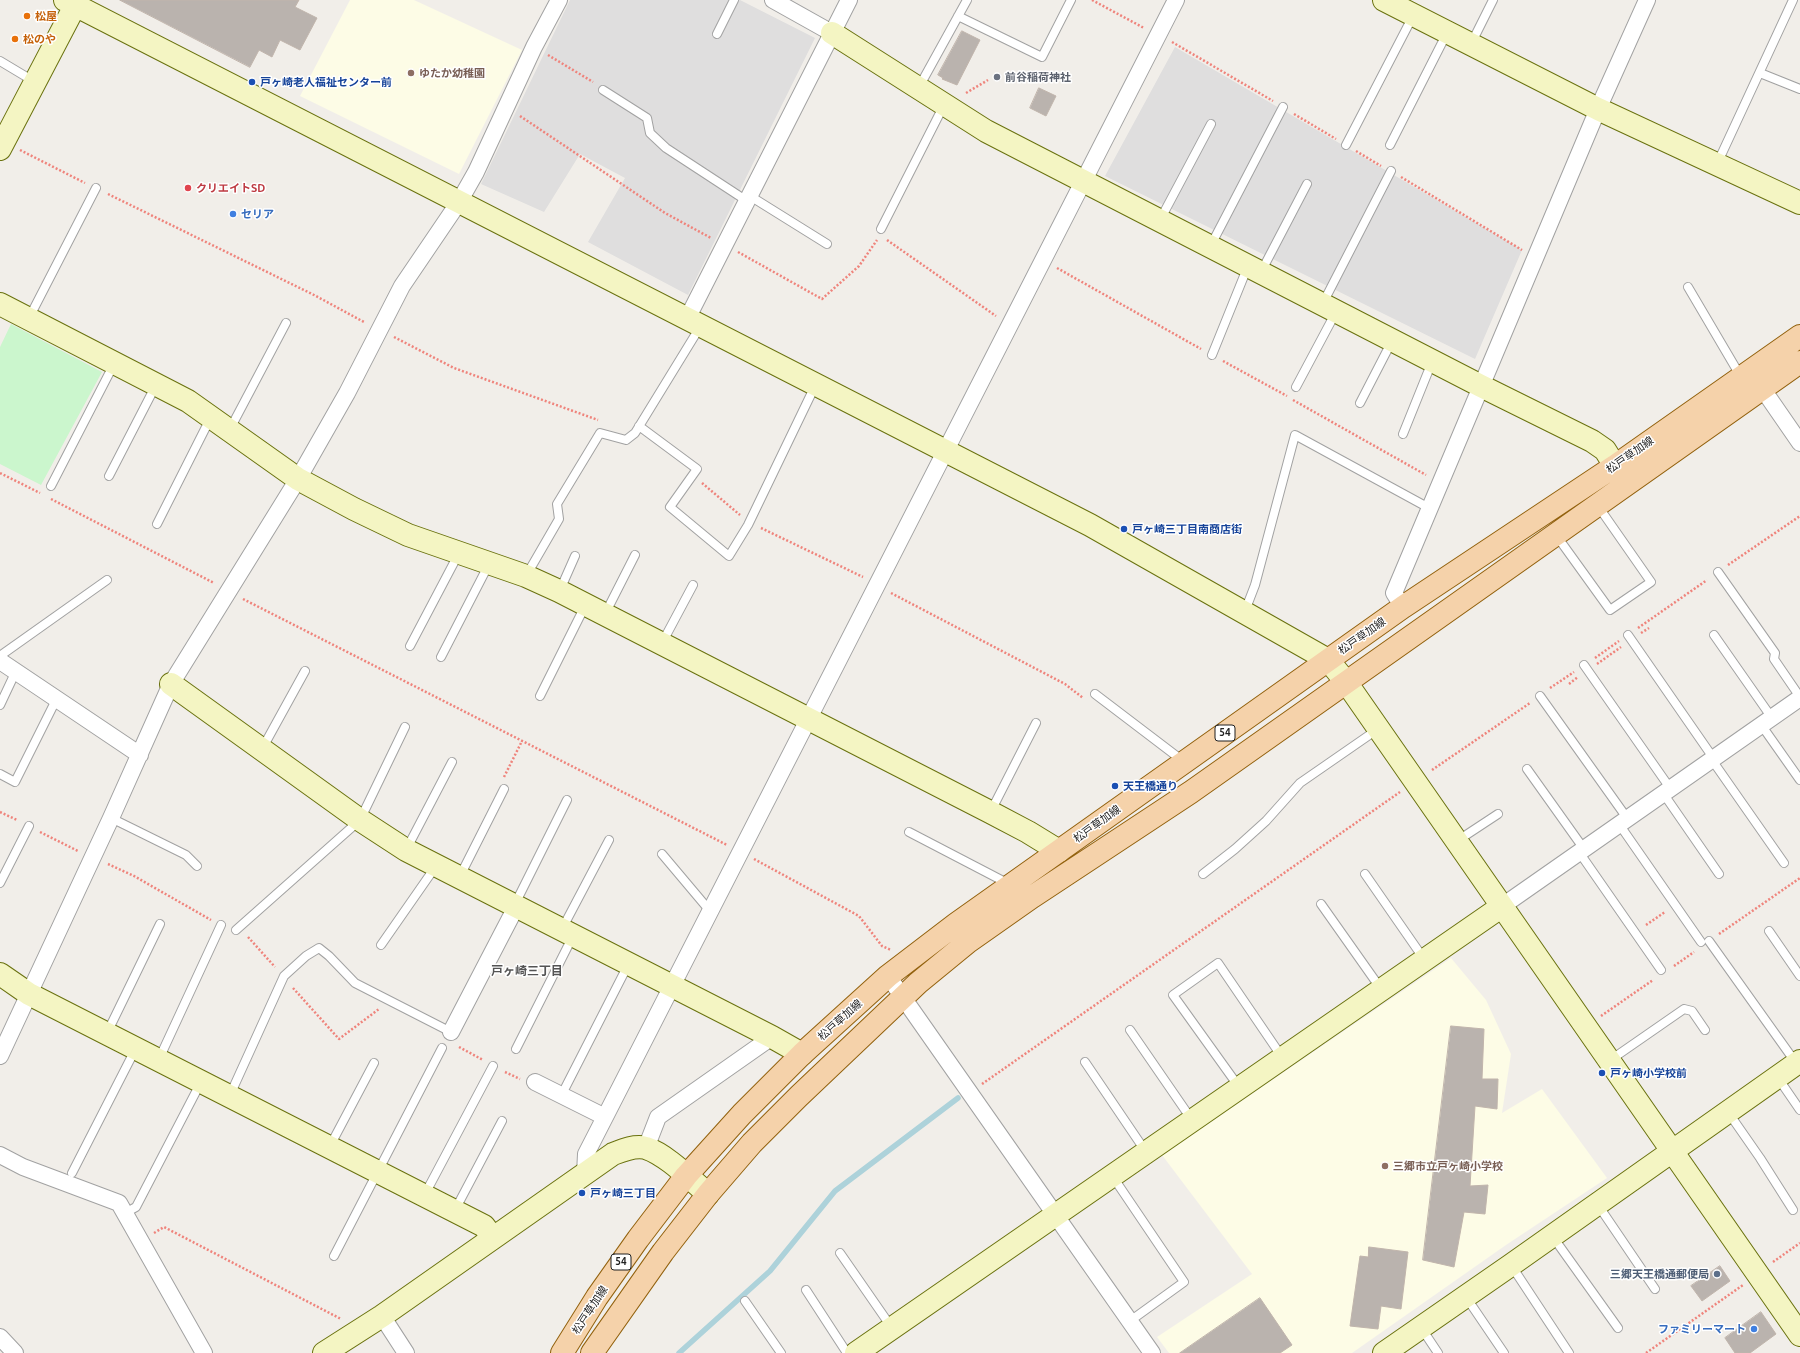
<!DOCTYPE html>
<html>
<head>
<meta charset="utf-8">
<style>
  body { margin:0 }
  canvas { display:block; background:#f1eee9 }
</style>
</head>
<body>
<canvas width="1800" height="1353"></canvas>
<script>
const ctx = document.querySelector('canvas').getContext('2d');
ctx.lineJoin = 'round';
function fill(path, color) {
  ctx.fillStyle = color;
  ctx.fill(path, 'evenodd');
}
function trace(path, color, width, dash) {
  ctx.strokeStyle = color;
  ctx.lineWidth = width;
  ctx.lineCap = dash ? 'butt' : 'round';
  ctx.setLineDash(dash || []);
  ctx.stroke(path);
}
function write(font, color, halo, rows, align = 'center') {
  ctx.font = font + ' Ubuntu,"Noto Sans JP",sans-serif';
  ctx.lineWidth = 3;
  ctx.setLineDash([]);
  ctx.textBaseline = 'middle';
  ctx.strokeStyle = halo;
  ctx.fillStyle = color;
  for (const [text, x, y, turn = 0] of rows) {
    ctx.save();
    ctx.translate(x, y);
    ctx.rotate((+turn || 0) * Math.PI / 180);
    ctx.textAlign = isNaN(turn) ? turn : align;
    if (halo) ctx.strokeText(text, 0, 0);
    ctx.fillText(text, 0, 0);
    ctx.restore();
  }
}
const residential = new Path2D(`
  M570,0H740L815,38L688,295L588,242L625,178L580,154L544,212L481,184Z
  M1175,47L1522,250L1475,359L1105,176Z`);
const education = new Path2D(`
  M350,0H414L522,50L459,174L300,96Z
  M1451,958L1486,1000L1511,1054L1502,1113L1542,1089L1607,1178L1506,1245L1352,1353H1169L1157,1337L1252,1274L1162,1155Z`);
const park = new Path2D(`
  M11,324L102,372L41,485L0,464V347Z`);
const stream = new Path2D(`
  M679,1353L770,1271L835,1191L958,1098`);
const building = new Path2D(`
  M120,0H299L295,7L317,18L300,50L280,40L272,57L259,50L250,67Z
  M962,31L980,40L957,85L942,79L943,78L938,75Z
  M1039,88L1056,96L1046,116L1030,108Z
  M1451,1026L1484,1029L1482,1079H1498L1497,1109L1475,1106L1470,1186L1488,1185L1485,1214L1464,1212L1454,1267L1423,1260Z
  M1369,1247L1408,1252L1401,1309L1381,1306L1378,1329L1350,1326L1360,1256L1368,1257Z
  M1720,1266L1730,1281L1702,1301L1691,1286Z
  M1260,1298L1292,1345L1280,1353H1180Z
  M1761,1312L1776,1334L1750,1353H1735L1725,1338Z`);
const path = new Path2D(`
  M1092,0L1144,28
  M1172,42L1273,101
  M548,55L593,82
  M966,93L988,80
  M1294,114L1336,139
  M520,116L665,213L711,238
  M20,150L85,183
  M1356,151L1381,166
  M1401,177L1522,250
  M108,194L314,295L364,322
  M887,240L996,316
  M738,252L822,299L859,266L877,240
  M1057,268L1201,349
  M394,337L454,368L598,420
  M1223,361L1287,396
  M1293,400L1426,475
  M0,473L40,493
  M702,483L740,515
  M51,499L214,583
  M761,528L863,577
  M1728,565L1800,516
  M891,593L1065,684L1083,698
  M243,599L727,845
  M1638,628L1707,580
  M1641,633L1649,628
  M1595,658L1619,641
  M1597,664L1621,647
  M1569,684L1578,677
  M1550,688L1574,672
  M1432,770L1530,703
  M504,777L522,741
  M0,812L17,820
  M40,832L78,851
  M754,859L859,916L882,946L891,950
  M108,864L134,876L211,920
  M1646,925L1665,912
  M1719,934L1800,878
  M248,937L275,967
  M1674,966L1694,952
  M293,988L339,1039L379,1009
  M1601,1016L1653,980
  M459,1047L483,1060
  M505,1072L520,1079
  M982,1084L1400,792
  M154,1233L164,1227L341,1319
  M1773,1262L1800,1243
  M1646,1353L1743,1285`);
const lane = new Path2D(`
  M958,16L1042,57L1071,0
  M717,34L734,0
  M1471,44L1493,0
  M0,61L35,82
  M1760,73L1800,89
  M919,87L967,0
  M603,90L647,118L650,133L666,148L747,201
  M1346,145L1413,16
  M1390,145L1447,33
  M1717,164L1793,0
  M750,196L827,244
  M1160,220L1211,124
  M881,229L944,105
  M1211,245L1283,107
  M1261,272L1307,184
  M1688,287L1741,377
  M1323,303L1391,171
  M29,318L96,188
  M1212,355L1248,266
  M1296,387L1336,312
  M1360,403L1392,341
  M639,426L697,469L670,507L729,556L748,525L815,386
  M230,429L286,323
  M1403,434L1432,362
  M109,476L156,385
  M51,486L114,364
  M157,524L211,417
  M1556,535L1610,610L1651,582L1598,506
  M1718,572L1775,653L1774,659L1800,697
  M526,576L559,519L557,504L600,433L626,440L635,433L700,327
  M560,590L575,556
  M1245,611L1255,585L1295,435L1429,508
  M605,614L635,555
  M1628,635L1714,759
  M1714,635L1772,718
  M662,643L693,585
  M410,646L459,553
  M0,656L107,580
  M441,657L489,564
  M1584,665L1670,788
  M1095,694L1183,761
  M540,696L585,606
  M1540,696L1627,818
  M0,705L16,671
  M1762,726L1800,780
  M262,749L305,671
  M1712,760L1784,863
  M1527,769L1584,849
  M0,774L15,782L57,698
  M1663,793L1719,874
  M991,811L1036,723
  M111,818L186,855L197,866
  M1619,824L1701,942
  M909,832L1009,884
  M1457,841L1498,814
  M406,850L452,762
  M1579,852L1661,970
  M662,854L710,911
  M1203,874L1235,849L1266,821L1300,783L1378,729
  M1365,874L1424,959
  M460,876L504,789
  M0,883L29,826
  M515,904L567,800
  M1321,904L1381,989
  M562,929L609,840
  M236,930L360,820L405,727
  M1769,931L1800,976
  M1709,941L1796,1063
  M381,945L436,866
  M1130,1030L1192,1120
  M107,1033L160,924
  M516,1049L573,936
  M159,1059L221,925
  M1609,1061L1684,1009L1692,1011L1705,1030
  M1085,1062L1146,1152
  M1778,1078L1800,1110
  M1239,1087L1173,995L1218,963L1282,1057
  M230,1095L284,976L306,956L319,948L329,956L355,983L451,1032
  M561,1096L628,965
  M1728,1112L1760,1158L1793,1210
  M330,1146L374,1063
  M72,1173L136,1048
  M1113,1177L1184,1282L1130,1321
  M425,1194L493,1066
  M1598,1205L1655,1289
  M455,1210L502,1121
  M125,1213L136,1207L201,1082
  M1553,1237L1618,1328
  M840,1253L892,1328
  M334,1256L442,1048
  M1511,1265L1569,1353
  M806,1290L847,1353
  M1466,1297L1504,1353
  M745,1301L781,1353
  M1422,1329L1438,1353`);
const street = new Path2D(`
  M773,0L832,33
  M687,319L849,0
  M1762,388L1800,443
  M1403,607L1394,593L1598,109L1647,0
  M0,661L140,755
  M1501,907L1800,698
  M888,976L1152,1353
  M451,1032L516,907
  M0,1056L111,818L171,684L298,479L347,393L402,286L459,202L476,172L534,47L559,0
  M535,1082L605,1117
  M646,1148L658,1117L772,1037
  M0,1155L23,1167L119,1203L204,1353
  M585,1174L586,1154L605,1117L1176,0
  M382,1316L406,1353
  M0,1337L15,1353`);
const secondary = new Path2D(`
  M65,0L1090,525L1328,660L1346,682L1800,1335
  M1384,0L1598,109L1800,203
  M832,33L986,131L1481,386L1592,441L1605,450L1615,466
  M0,149L78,0
  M0,304L188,401L298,479L354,509L408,535L526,576L559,591L990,812L1028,832L1059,851
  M171,684L360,820L406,850L772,1037L802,1054
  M0,974L29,994L484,1226L493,1238
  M324,1353L382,1316L613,1154C623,1150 635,1145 646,1148C667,1155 691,1180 708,1194
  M856,1353C1071,1205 1286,1055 1501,907
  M1384,1353L1511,1265L1800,1061`);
const primary = new Path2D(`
  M562,1353L597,1297L638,1239L686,1176L742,1114L802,1054L888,976L956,924L1403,607L1615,466L1800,336
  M592,1353L663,1252L708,1194L752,1143L799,1096L918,983L968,942L1032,897L1191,792L1800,362`);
const markers = [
  [27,16,4,"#e8710a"],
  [15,39,4,"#e8710a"],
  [411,73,4,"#8d6e63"],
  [997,77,4,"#6b7280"],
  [252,82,4,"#1a4fb4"],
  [188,188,4,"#e0444e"],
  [233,214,4,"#3f7fe0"],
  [1124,529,4,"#1a4fb4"],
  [1115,786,4,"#1a4fb4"],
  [1602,1073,4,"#1a4fb4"],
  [1385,1166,4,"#8d6e63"],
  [582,1193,4,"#1a4fb4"],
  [1717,1274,4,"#5c6f8a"],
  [1754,1329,4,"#3f7fe0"]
];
const shields = [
  [1225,733,20],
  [621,1262,20]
];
const shieldNames = [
  ["54",1225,733],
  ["54",621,1262]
];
const foodNames = [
  ["松屋",35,16],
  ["松のや",23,39]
];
const educationNames = [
  ["ゆたか幼稚園",419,73],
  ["三郷市立戸ヶ崎小学校",1393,1166]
];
const worshipNames = [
  ["前谷稲荷神社",1005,77]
];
const transitNames = [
  ["戸ヶ崎老人福祉センター前",260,82],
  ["戸ヶ崎三丁目南商店街",1132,529],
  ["天王橋通り",1123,786],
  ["戸ヶ崎小学校前",1610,1073],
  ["戸ヶ崎三丁目",590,1193]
];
const healthNames = [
  ["クリエイトSD",196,188]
];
const shopNames = [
  ["セリア",241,214],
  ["ファミリーマート",1746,1329,"right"]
];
const streetNames = [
  ["松戸草加線",1630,455,-35],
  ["松戸草加線",1362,636,-35],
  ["松戸草加線",1097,824,-36],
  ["松戸草加線",840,1020,-42],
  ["松戸草加線",590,1310,-57]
];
const serviceNames = [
  ["三郷天王橋通郵便局",1709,1274]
];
const neighbourhoodNames = [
  ["戸ヶ崎三丁目",527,971]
];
fill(residential, '#dfdede');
fill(education, '#fdfce6');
fill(park, '#cbf6cd');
trace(stream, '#add2da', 5.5);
fill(building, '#bab3ae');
trace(building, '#c1b5ac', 1);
trace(lane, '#a2a2a2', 10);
trace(street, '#a2a2a2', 18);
trace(secondary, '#6a720f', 24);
trace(primary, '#92610d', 24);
trace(path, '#ef847c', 2.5, [2, 2]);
trace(lane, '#fff', 8);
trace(street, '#fff', 16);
trace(secondary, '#f4f5c3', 22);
trace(primary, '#f5d2aa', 22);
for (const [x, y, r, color] of markers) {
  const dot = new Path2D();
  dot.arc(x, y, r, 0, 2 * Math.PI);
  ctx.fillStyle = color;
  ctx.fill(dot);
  trace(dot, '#fff', 1.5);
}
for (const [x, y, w] of shields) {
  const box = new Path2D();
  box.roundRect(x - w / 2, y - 8, w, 16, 3);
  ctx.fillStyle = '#fff';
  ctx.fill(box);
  trace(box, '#212121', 1);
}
write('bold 10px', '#212121', null, shieldNames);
write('bold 11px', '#c56008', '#fff', foodNames, 'left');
write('bold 11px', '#785e54', '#fff', educationNames, 'left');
write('bold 11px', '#5b616d', '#fff', worshipNames, 'left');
write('bold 11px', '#164399', '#fff', transitNames, 'left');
write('bold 11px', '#be3a42', '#fff', healthNames, 'left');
write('bold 11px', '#366cbe', '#fff', shopNames, 'left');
write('11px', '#212121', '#fff', streetNames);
write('bold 11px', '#4e5e75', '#fff', serviceNames, 'right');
write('bold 12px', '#545454', '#fff', neighbourhoodNames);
</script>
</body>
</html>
